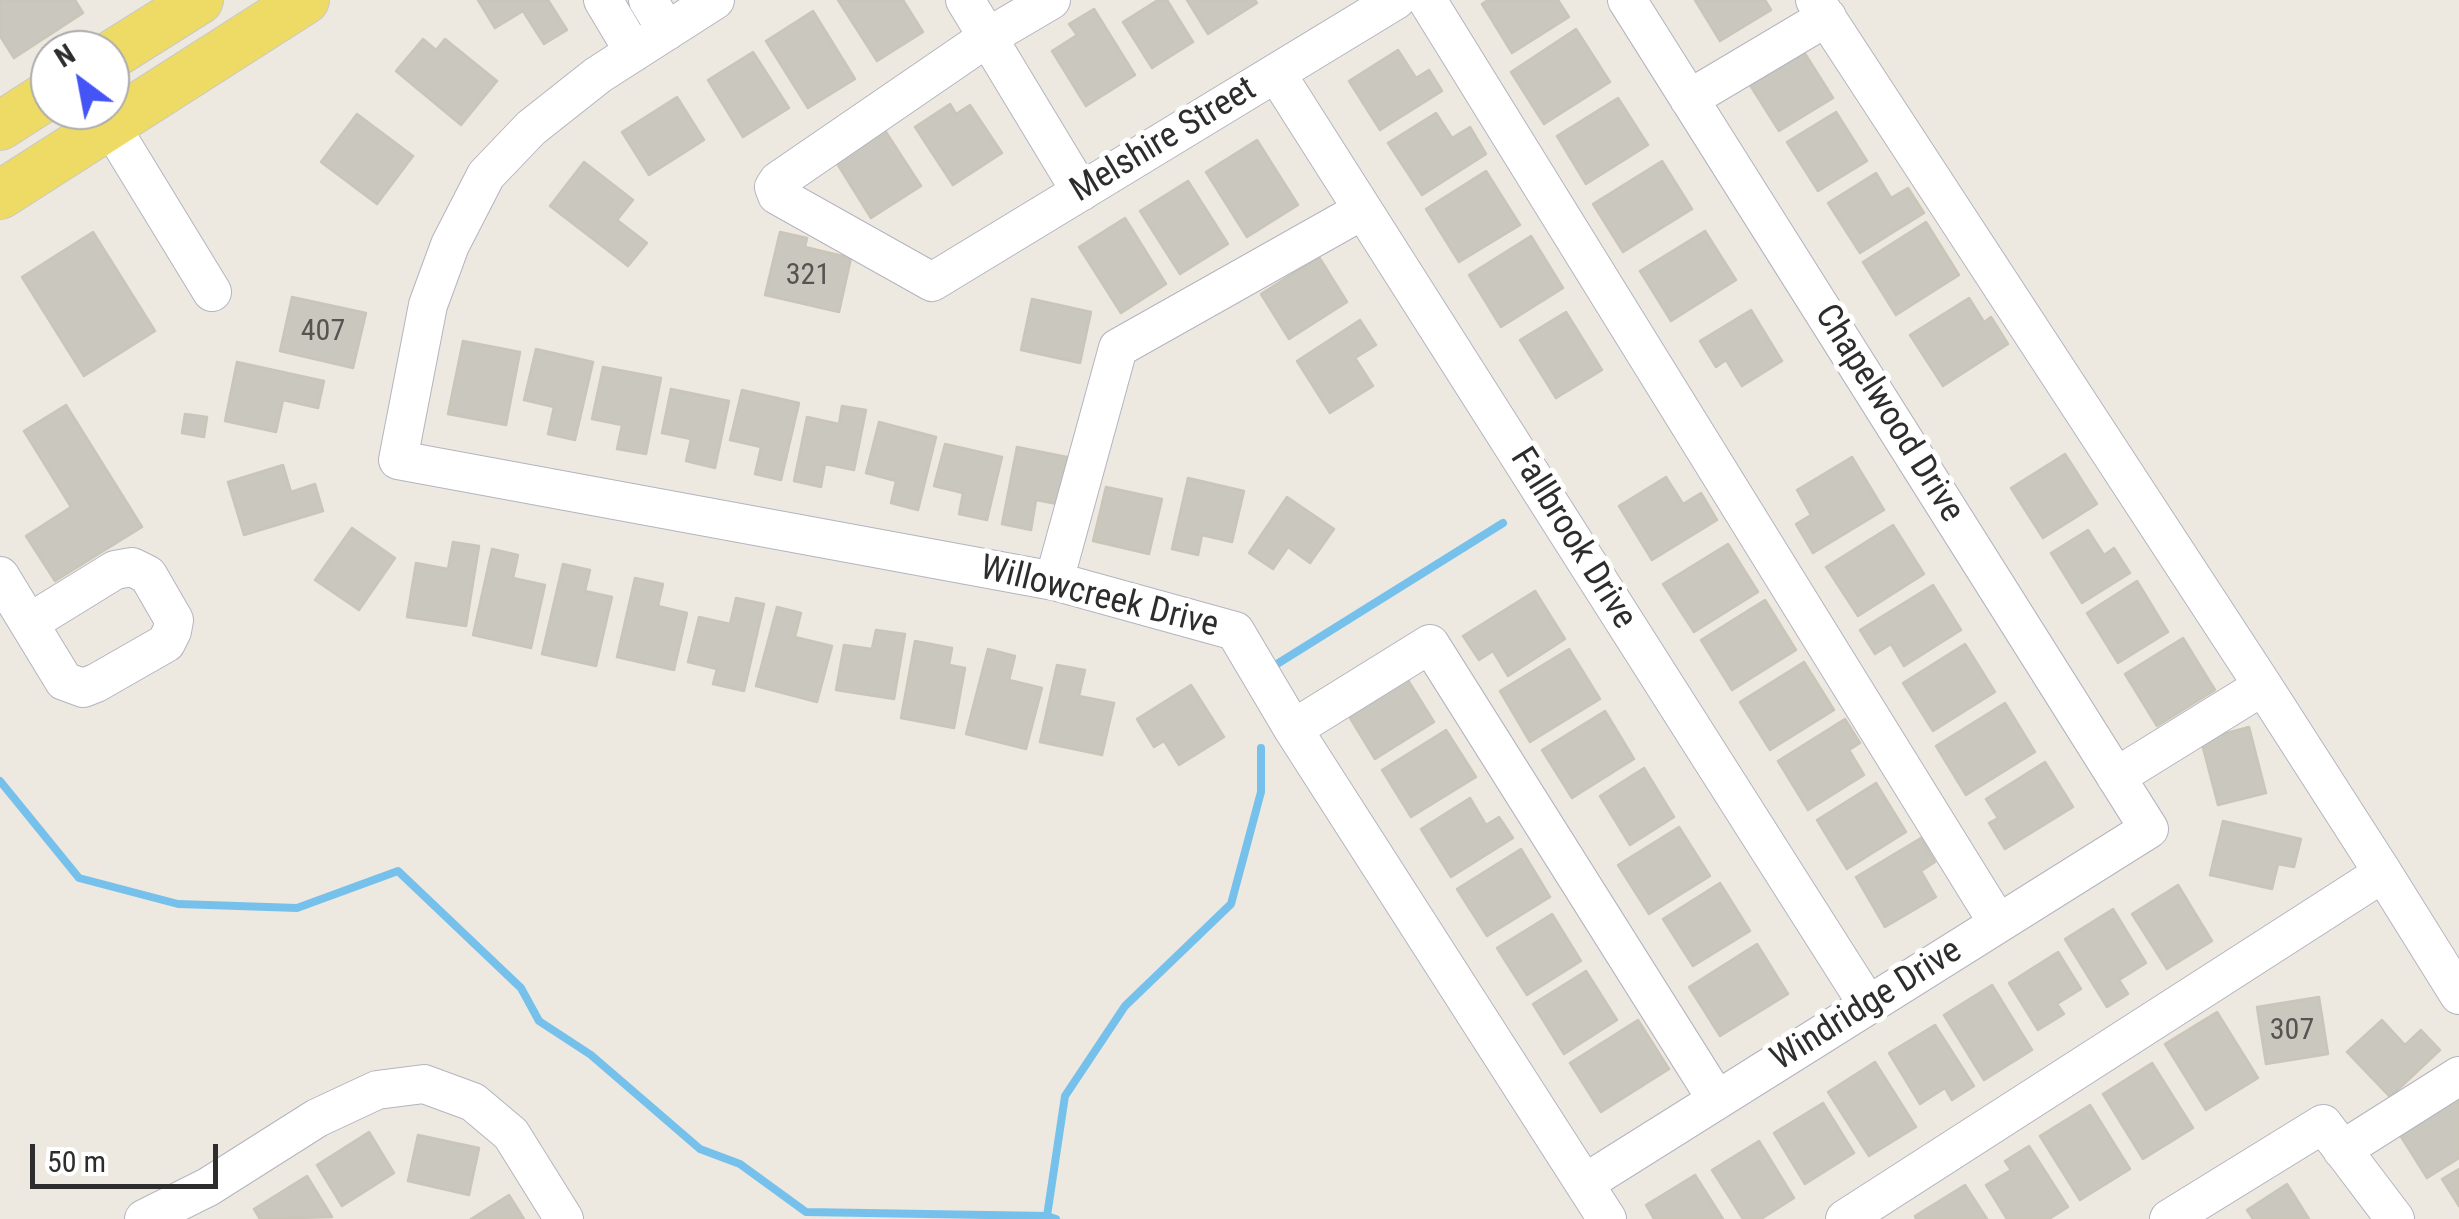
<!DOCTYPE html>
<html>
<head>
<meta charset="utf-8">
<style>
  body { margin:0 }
  #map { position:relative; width:2459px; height:1219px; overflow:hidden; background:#eee9e0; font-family:"Roboto Condensed",sans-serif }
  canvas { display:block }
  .north { position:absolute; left:30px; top:30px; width:100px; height:100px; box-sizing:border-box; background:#fff; border:2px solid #ababab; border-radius:50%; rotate:328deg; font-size:28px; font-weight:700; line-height:40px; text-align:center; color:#2d2d2d }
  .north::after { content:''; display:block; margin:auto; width:35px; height:45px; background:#4554f6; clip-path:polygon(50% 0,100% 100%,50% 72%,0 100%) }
  .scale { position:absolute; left:30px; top:1144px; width:188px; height:45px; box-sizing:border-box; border:5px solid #2d2d2d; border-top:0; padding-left:12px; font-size:30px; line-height:35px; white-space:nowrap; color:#2d2d2d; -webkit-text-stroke:8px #fff; paint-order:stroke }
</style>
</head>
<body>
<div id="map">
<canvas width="2459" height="1219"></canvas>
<div class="north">N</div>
<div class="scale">50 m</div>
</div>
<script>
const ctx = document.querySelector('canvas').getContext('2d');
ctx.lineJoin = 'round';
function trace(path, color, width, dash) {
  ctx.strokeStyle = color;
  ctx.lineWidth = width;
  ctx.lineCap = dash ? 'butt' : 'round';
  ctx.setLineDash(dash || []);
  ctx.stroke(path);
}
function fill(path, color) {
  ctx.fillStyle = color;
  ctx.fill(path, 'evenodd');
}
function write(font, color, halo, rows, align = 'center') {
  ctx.font = font + ' "Roboto Condensed",sans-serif';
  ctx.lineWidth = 10;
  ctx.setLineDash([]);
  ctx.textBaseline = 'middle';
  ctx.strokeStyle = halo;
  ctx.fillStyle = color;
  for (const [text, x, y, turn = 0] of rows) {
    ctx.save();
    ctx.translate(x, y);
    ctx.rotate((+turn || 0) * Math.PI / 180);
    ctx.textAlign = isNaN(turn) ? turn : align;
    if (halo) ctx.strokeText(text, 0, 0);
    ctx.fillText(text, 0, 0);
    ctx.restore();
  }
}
const stream = new Path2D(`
  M1277,664L1503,523
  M0,781L79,878L178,904L297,908L398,871L521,988L539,1021L591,1055L700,1149L740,1164L806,1212L1047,1216L1056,1219
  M1047,1216L1065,1096L1125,1006L1231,904L1261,792V748`);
const building = new Path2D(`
  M0,0H75L83,13L14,58L0,36Z
  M478,0H548L567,30L544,44L523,11L495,28Z
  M838,0H903L923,32L877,61Z
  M1158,0H1167L1193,42L1152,68L1123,22Z
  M1187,0H1255L1257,3L1208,34Z
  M1488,0H1558L1569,17L1512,53L1482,4Z
  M1695,0H1765L1771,10L1720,41Z
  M1094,9L1135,75L1086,106L1052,51L1077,35L1069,24Z
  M813,11L855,79L808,108L766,41Z
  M1576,29L1610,82L1544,124L1511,72Z
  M423,39L436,50L445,39L497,81L461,125L396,71Z
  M1398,50L1416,78L1429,70L1442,91L1380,130L1349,81Z
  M753,52L789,108L743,137L708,80Z
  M1804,52L1833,98L1779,131L1750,85Z
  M677,97L704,140L649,175L622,132Z
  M1618,98L1648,145L1586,184L1557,136Z
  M950,104L956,114L970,105L1002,153L953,185L915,127Z
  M1836,112L1867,161L1818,191L1787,142Z
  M1436,113L1452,138L1470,127L1486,154L1422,195L1388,143Z
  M357,114L413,156L377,204L321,162Z
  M882,126L921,186L871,218L833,157Z
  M1257,140L1298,205L1247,237L1206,172Z
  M1662,161L1692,209L1623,252L1593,204Z
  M584,162L633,200L617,220L647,243L628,266L550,206Z
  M1486,171L1520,225L1459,262L1426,209Z
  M1876,173L1891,198L1908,188L1924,213L1860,253L1828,203Z
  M1188,181L1228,244L1180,274L1140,211Z
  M1125,218L1166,284L1121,313L1079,247Z
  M1926,222L1959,275L1896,315L1863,262Z
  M1705,231L1736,280L1671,321L1640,271Z
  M93,232L155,331L84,376L22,277Z
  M780,232L807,238L805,247L851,258L839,312L765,295Z
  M1531,236L1563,288L1501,327L1469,275Z
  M1319,257L1347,302L1289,339L1261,294Z
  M292,297L366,313L353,368L280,351Z
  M1969,298L1984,322L1991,317L2008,344L1943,386L1910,335Z
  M1032,299L1091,312L1080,363L1021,350Z
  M1751,310L1782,361L1742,386L1726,360L1716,367L1700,341Z
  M1566,312L1602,370L1556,398L1520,340Z
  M1360,320L1376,345L1355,358L1373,386L1330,413L1297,361Z
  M463,341L520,352L506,425L448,414Z
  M536,349L593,362L575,440L548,434L554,407L524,400Z
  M237,362L324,381L318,408L283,400L276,432L225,421Z
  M603,367L661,378L646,454L617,449L622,425L592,419Z
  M671,389L729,401L715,468L686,461L691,439L662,433Z
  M742,390L799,403L781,480L755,474L761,447L730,440Z
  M66,405L142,527L55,581L26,536L71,507L24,431Z
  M842,406L866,410L854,470L825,464L821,487L794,481L807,417L839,424Z
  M185,414L207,417L204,437L182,433Z
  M879,422L936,437L918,510L891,503L896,481L866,473Z
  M945,444L1002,457L987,520L959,514L963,493L934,486Z
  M1017,447L1077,459L1068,506L1036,500L1031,530L1002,524Z
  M2065,454L2097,504L2043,538L2011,488Z
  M1852,457L1884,510L1813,553L1796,524L1811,515L1797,490Z
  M283,465L291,492L315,484L323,511L244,535L228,482Z
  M1666,477L1683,504L1701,493L1717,520L1652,560L1619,506Z
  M1188,478L1244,491L1232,542L1202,535L1198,555L1172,549Z
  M1106,487L1162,499L1149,554L1093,541Z
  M1287,497L1334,529L1310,563L1288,547L1273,569L1249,553Z
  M1893,525L1924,574L1858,616L1826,567Z
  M352,528L395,558L359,610L315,580Z
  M2088,530L2104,555L2114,548L2130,573L2082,603L2051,553Z
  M453,542L479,546L466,626L407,617L416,563L448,569Z
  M1728,544L1758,592L1694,632L1663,584Z
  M492,549L518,555L513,578L545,585L531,648L473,635Z
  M563,564L590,570L585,591L612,597L596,666L542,654Z
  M635,578L663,584L658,606L687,613L674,670L617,657Z
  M2137,581L2168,632L2118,663L2087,613Z
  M1933,585L1961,630L1904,666L1891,644L1875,654L1860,630Z
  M1535,591L1565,639L1508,676L1493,651L1479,660L1463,636Z
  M736,598L764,604L744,691L713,684L717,669L688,662L699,617L730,624Z
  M1765,600L1796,650L1732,690L1701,640Z
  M777,607L801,613L795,637L832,646L817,702L756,686Z
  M876,630L905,634L894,699L836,690L844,645L872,649Z
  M2183,638L2215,690L2157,726L2125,674Z
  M915,641L952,648L949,665L965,668L954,728L901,718Z
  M1965,644L1995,692L1933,731L1903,683Z
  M988,649L1015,656L1009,680L1042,688L1026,749L966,734Z
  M1569,649L1600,699L1530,742L1500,691Z
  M1804,662L1834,710L1770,750L1740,702Z
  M1057,665L1085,670L1079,696L1114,703L1102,755L1040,742Z
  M1406,677L1434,722L1375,759L1347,713Z
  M1191,685L1224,737L1179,765L1164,741L1154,747L1137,719Z
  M2005,703L2035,752L1966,795L1936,746Z
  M1605,711L1634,759L1572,798L1542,750Z
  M1845,719L1860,743L1849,750L1864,775L1808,810L1778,761Z
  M2249,727L2266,793L2218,805L2201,740Z
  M1446,730L1476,777L1411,817L1382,770Z
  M2045,762L2073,807L2005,849L1989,823L1998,818L1986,799Z
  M1644,768L1674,817L1630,845L1600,796Z
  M1876,783L1906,832L1847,869L1817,820Z
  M1470,798L1486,825L1499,817L1513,838L1451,877L1421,829Z
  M2223,821L2301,839L2294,867L2278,864L2272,889L2210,875Z
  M1679,827L1710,876L1649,914L1618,865Z
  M1921,838L1935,862L1921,871L1936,897L1885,927L1856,877Z
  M1521,849L1550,897L1487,936L1457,889Z
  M1720,883L1750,931L1693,966L1663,919Z
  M2178,885L2212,941L2167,969L2132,914Z
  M2113,909L2146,963L2119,980L2128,994L2107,1007L2065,939Z
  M1552,914L1581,961L1527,995L1497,948Z
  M1757,944L1788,994L1720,1036L1689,987Z
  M2058,952L2081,989L2057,1004L2064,1014L2038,1030L2009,983Z
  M1586,971L1617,1020L1564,1054L1533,1004Z
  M1992,985L2032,1050L1984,1080L1944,1015Z
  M2319,997L2328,1054L2266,1064L2257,1007Z
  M2217,1012L2258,1078L2206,1110L2165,1044Z
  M1638,1020L1669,1069L1601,1112L1570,1063Z
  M2382,1020L2405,1045L2421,1030L2440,1050L2390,1097L2347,1052Z
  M1935,1025L1974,1086L1952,1100L1945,1088L1920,1104L1889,1053Z
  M1875,1062L1916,1127L1869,1156L1828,1092Z
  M2152,1063L2193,1128L2143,1159L2103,1094Z
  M2459,1087V1158L2427,1178L2395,1127Z
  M1823,1103L1854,1153L1805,1184L1774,1133Z
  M2090,1105L2130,1169L2080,1200L2040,1136Z
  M369,1132L394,1173L342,1206L317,1165Z
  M418,1135L479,1148L469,1195L408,1181Z
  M1759,1141L1794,1198L1761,1219H1743L1712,1170Z
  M2029,1146L2068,1207L2049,1219H2007L1986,1185L2011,1170L2005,1161Z
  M2459,1169V1206L2442,1179Z
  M1695,1175L1723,1219H1654L1646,1205Z
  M307,1176L332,1217L260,1219L254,1209Z
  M2287,1184L2309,1219H2253L2247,1210Z
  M1965,1185L1987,1219H1916L1915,1216Z
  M509,1195L524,1219H471Z`);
const minor = new Path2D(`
  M603,0L634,52
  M648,0L667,31
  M715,0L598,75L531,128L486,175L450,245L428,305L398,460L1054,581L1235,631L1293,729L1607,1219
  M965,0L1081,192
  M1051,0L988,37L778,181L774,187L777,195L932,282L1396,0
  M1427,0L1998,923
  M1815,0L2263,686L2383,873L1845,1219
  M1276,73L1868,1005
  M1689,99L1827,17
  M110,125L212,292
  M0,576L64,681L83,688L96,683L166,643L172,631L174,620L148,575L132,567L115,570L29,623
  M1054,581L1118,348L1363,210
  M1293,729L1430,644L1717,1100
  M2116,777L2263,686
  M2383,873L2459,995
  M2342,1150L2459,1076
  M1585,1183L2149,829L1627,0
  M144,1219L208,1187L317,1118L377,1090L424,1084L473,1102L511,1134L564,1219
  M2169,1219L2323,1124L2395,1219`);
const major = new Path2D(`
  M110,56L199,0
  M0,126L50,94
  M0,195L305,0`);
const numberNames = [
  ["321",808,276],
  ["407",323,332],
  ["307",2292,1031]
];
const streetNames = [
  ["Melshire Street",1164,141,-31],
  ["Chapelwood Drive",1888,414,58],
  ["Fallbrook Drive",1572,539,58],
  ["Willowcreek Drive",1099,598,14],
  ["Windridge Drive",1867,1006,-32]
];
trace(stream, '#76c1ec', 8);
fill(building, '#cac7be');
trace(building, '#cac5b9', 2.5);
trace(minor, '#b3b4c0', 40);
trace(major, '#c8c8c8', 50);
trace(minor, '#fff', 38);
trace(major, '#eedb65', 48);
write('30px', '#545451', null, numberNames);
write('35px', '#2d2d2d', '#fff', streetNames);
</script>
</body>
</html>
